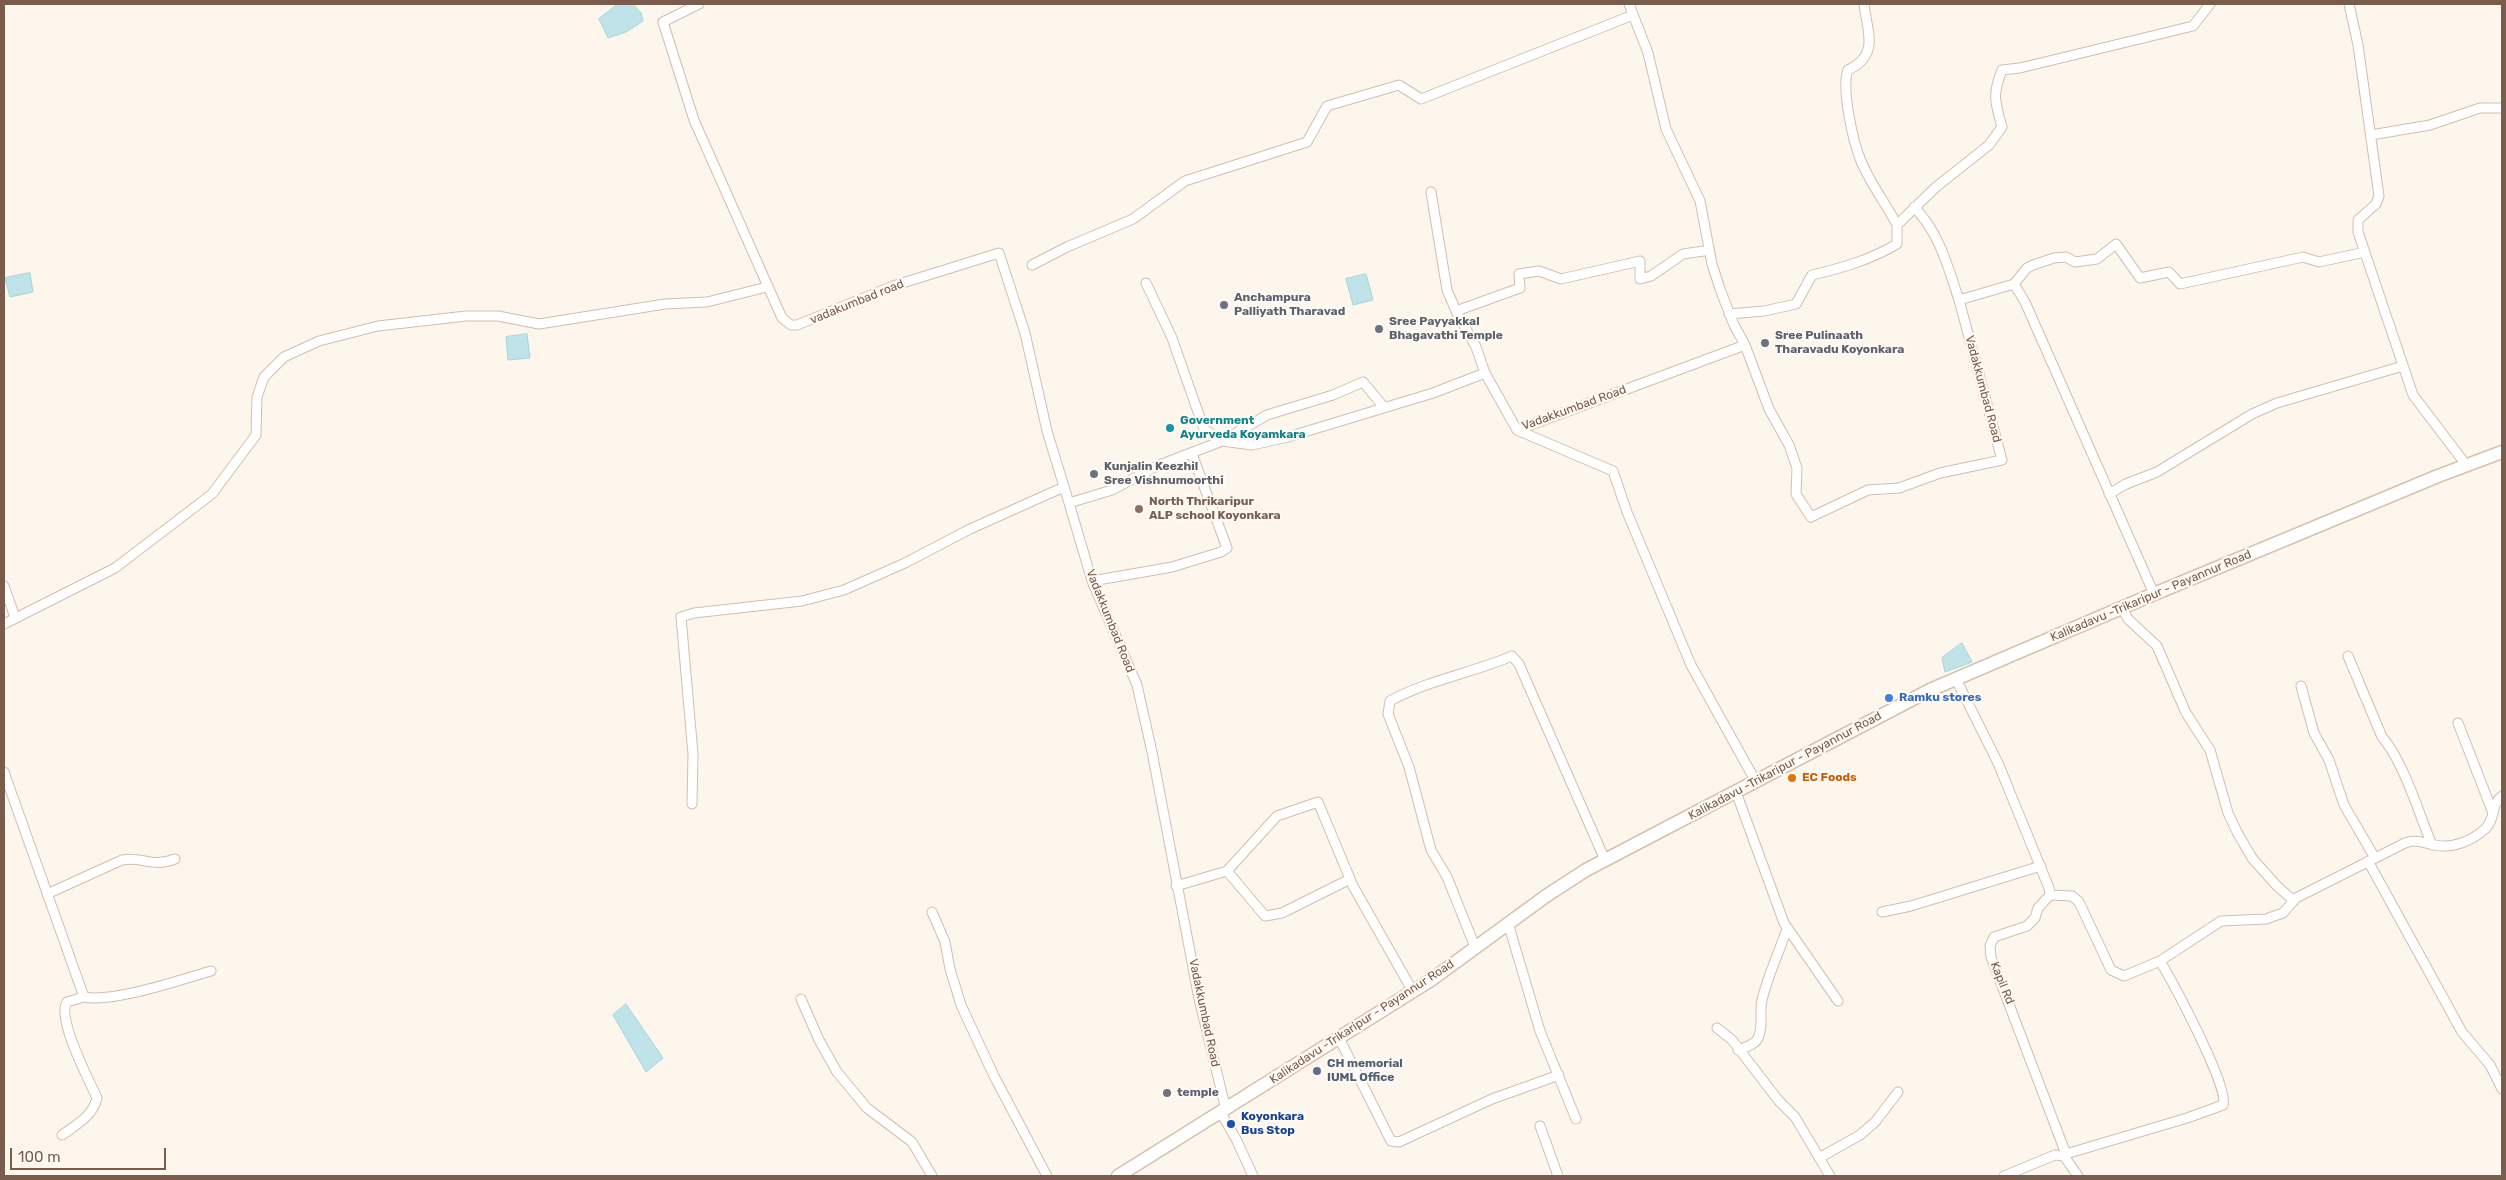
<!DOCTYPE html>
<html>
<head>
<meta charset="utf-8">
<style>
  body { margin:0 }
  #map { position:relative; width:2506px; height:1180px; overflow:hidden; background:#fdf6ec; font-family:Rubik,sans-serif }
  canvas { display:block }
  .frame { position:absolute; inset:0; border:5px solid #7a5c4d; pointer-events:none }
  .scale { position:absolute; left:10px; top:1148px; width:156px; height:22px; box-sizing:border-box; border:2px solid #7a5c4d; border-top:0; padding-left:6px; font-size:15px; line-height:18px; white-space:nowrap; color:#7a5c4d; -webkit-text-stroke:4px #fffaf3; paint-order:stroke }
</style>
</head>
<body>
<div id="map">
<canvas width="2506" height="1180"></canvas>
<div class="frame"></div>
<div class="scale">100 m</div>
</div>
<script>
const ctx = document.querySelector('canvas').getContext('2d');
ctx.lineJoin = 'round';
function fill(path, color) {
  ctx.fillStyle = color;
  ctx.fill(path, 'evenodd');
}
function trace(path, color, width, dash) {
  ctx.strokeStyle = color;
  ctx.lineWidth = width;
  ctx.lineCap = dash ? 'butt' : 'round';
  ctx.setLineDash(dash || []);
  ctx.stroke(path);
}
function write(font, color, halo, rows, align = 'center') {
  ctx.font = font + ' Rubik,sans-serif';
  ctx.lineWidth = 4.5;
  ctx.setLineDash([]);
  ctx.textBaseline = 'middle';
  ctx.strokeStyle = halo;
  ctx.fillStyle = color;
  for (const [text, x, y, turn = 0] of rows) {
    ctx.save();
    ctx.translate(x, y);
    ctx.rotate((+turn || 0) * Math.PI / 180);
    ctx.textAlign = isNaN(turn) ? turn : align;
    if (halo) ctx.strokeText(text, 0, 0);
    ctx.fillText(text, 0, 0);
    ctx.restore();
  }
}
const water = new Path2D(`
  M618,4H633L641,13L643,21L626,32L608,38L599,19Z
  M30,273L33,292L10,297L5,278Z
  M1366,274L1373,300L1353,305L1346,279Z
  M527,334L530,358L508,360L506,337Z
  M1962,643L1972,662L1945,672L1942,658Z
  M626,1004L663,1058L646,1072L613,1015Z`);
const minor = new Path2D(`
  M699,4L663,22L694,120L782,318L791,325H797L893,286L999,253L1025,333L1047,431L1069,503
  M1629,4L1648,53L1666,129L1700,201L1712,264L1720,289L1734,325L1745,345
  M1864,4C1867,32 1880,55 1848,70C1841,88 1853,142 1861,161C1870,183 1886,204 1897,225L1936,187L1989,145L2002,127C1995,102 1992,95 2002,70L2020,68L2193,26L2210,4
  M2349,4L2358,45L2379,196L2376,204L2358,220V232L2413,395L2467,466
  M2371,135L2430,125L2480,108H2502
  M1431,192L1447,290L1456,311L1476,347L1485,373
  M1914,207C1939,232 1948,267 1959,300
  M1032,265L1067,247L1133,219L1185,181L1307,142L1327,106L1399,85L1421,99L1633,15
  M1146,283L1172,338L1204,429L1222,441L1267,415L1333,395L1363,382L1383,406
  M2014,284L2027,268L2033,265L2054,258L2066,257L2075,262L2097,259L2116,244L2140,278L2169,272L2180,284L2303,257L2319,262L2365,252
  M1456,311L1520,288L1519,274L1539,271L1561,279L1640,261V279L1651,276L1683,254L1704,251
  M1729,314L1764,311L1796,304L1812,275C1842,268 1870,260 1897,244V225
  M1517,430L1613,471L1627,512L1691,665L1756,782
  M2109,494L2126,484L2157,472L2252,414L2277,403L2403,366
  M1092,581L1172,567L1221,552L1227,548L1192,454
  M4,586L15,617
  M2122,608L2128,619L2157,646L2186,713L2210,750L2228,813L2237,832L2252,858L2277,886L2294,901
  M4,624L115,568L212,494L256,435L257,397L264,377L284,357L319,341L378,326L466,316H498L539,324L665,304L707,302L767,287
  M2348,656L2382,737C2403,760 2419,814 2432,845
  M1956,679L1998,763L2049,888L2050,895L2038,908L2035,918L2027,926L1994,937L1990,946L1991,957L2066,1154L2064,1156L2078,1176
  M2301,686L2314,733L2329,760L2344,805L2375,858
  M2458,723L2493,813
  M4,772L84,997C113,1003 180,980 211,971
  M1736,792L1784,923L1838,1001
  M692,804L693,754L681,617L694,613L802,601L844,590L905,563L970,529L1064,487
  M2368,861L2462,1032L2490,1065L2502,1089
  M1227,871L1277,816L1318,802L1353,886L1412,990
  M1176,886L1227,871L1265,916L1282,913L1350,879
  M47,894L122,860C143,856 151,868 175,859
  M2050,895L2072,896L2079,902L2111,970L2124,976L2160,961L2221,921L2266,919L2283,913L2296,898L2405,843C2416,839 2423,843 2435,845C2452,849 2472,841 2485,829C2496,819 2490,805 2502,796
  M932,912L945,942L950,969L961,1005L994,1076L1047,1176
  M1882,912L1911,906L2041,866
  M1508,923L1540,1031L1576,1119
  M1475,947L1447,877L1431,850L1409,767L1388,714L1390,701C1428,680 1472,673 1512,656L1519,664L1605,860
  M801,999L819,1040L837,1072L867,1108L912,1142L932,1176
  M1717,1028L1732,1040L1778,1100L1795,1117L1830,1176
  M1339,1038L1391,1141L1399,1142L1492,1099L1559,1075
  M1738,1050C1745,1047 1755,1045 1758,1038C1764,1026 1759,1013 1762,1000C1768,975 1779,952 1787,929
  M1226,1110L1199,999L1152,752L1137,685L1092,581L1069,503L1112,490L1157,466L1222,441L1252,445L1288,437L1433,393L1485,373L1517,430L1745,345L1769,409L1789,445L1797,468L1796,494L1811,517L1868,490L1899,488L1940,473L2002,460L1959,300L2014,284L2025,302L2154,594
  M1221,1113L1236,1139L1253,1176
  M1540,1126L1558,1176
  M62,1135C76,1125 93,1116 97,1098C89,1080 56,1018 67,1002L84,997
  M2066,1154L2187,1118L2223,1105C2230,1088 2172,981 2160,961
  M1819,1158L1860,1135L1875,1122L1898,1092
  M2004,1176L2055,1155L2064,1156`);
const secondary = new Path2D(`
  M1118,1176L1431,980L1546,896L1586,870L1930,690L2154,594L2438,476L2502,452`);
const markers = [
  [1224,305,5,"#6b7280"],
  [1379,329,5,"#6b7280"],
  [1765,343,5,"#6b7280"],
  [1170,428,5,"#0f9aa8"],
  [1094,474,5,"#6b7280"],
  [1139,509,5,"#8d6e63"],
  [1889,698,5,"#3f7fe0"],
  [1792,778,5,"#e8710a"],
  [1317,1071,5,"#5c6f8a"],
  [1167,1093,5,"#6b7280"],
  [1231,1124,5,"#1a4fb4"]
];
const worshipNames = [
  ["Anchampura",1234,298],
  ["Palliyath Tharavad",1234,312],
  ["Sree Payyakkal",1389,322],
  ["Bhagavathi Temple",1389,336],
  ["Sree Pulinaath",1775,336],
  ["Tharavadu Koyonkara",1775,350],
  ["Kunjalin Keezhil",1104,467],
  ["Sree Vishnumoorthi",1104,481],
  ["temple",1177,1093]
];
const streetNames = [
  ["vadakumbad road",857,302,-22],
  ["Vadakkumbad Road",1983,389,75],
  ["Vadakkumbad Road",1574,408,-20],
  ["Kalikadavu -Trikaripur - Payannur Road",2151,596,-23],
  ["Vadakkumbad Road",1110,621,68],
  ["Kalikadavu -Trikaripur - Payannur Road",1785,766,-28],
  ["Kapil Rd",2002,983,68],
  ["Vadakkumbad Road",1204,1013,78],
  ["Kalikadavu -Trikaripur - Payannur Road",1362,1022,-33]
];
const cultureNames = [
  ["Government",1180,421],
  ["Ayurveda Koyamkara",1180,435]
];
const educationNames = [
  ["North Thrikaripur",1149,502],
  ["ALP school Koyonkara",1149,516]
];
const shopNames = [
  ["Ramku stores",1899,698]
];
const foodNames = [
  ["EC Foods",1802,778]
];
const serviceNames = [
  ["CH memorial",1327,1064],
  ["IUML Office",1327,1078]
];
const transitNames = [
  ["Koyonkara",1241,1117],
  ["Bus Stop",1241,1131]
];
fill(water, '#bfe3e8');
trace(water, '#a5d3da', 1);
trace(minor, '#d1beb0', 11);
trace(secondary, '#d6c0b0', 15);
trace(minor, '#fff', 9);
trace(secondary, '#fff', 12);
for (const [x, y, r, color] of markers) {
  const dot = new Path2D();
  dot.arc(x, y, r, 0, 2 * Math.PI);
  ctx.fillStyle = color;
  ctx.fill(dot);
  trace(dot, '#fffaf3', 2);
}
write('bold 12px', '#5b616d', '#fffaf3', worshipNames, 'left');
write('12px', '#7a5c4d', '#fffaf3', streetNames);
write('bold 12px', '#0d838f', '#fffaf3', cultureNames, 'left');
write('bold 12px', '#785e54', '#fffaf3', educationNames, 'left');
write('bold 12px', '#366cbe', '#fffaf3', shopNames, 'left');
write('bold 12px', '#c56008', '#fffaf3', foodNames, 'left');
write('bold 12px', '#4e5e75', '#fffaf3', serviceNames, 'left');
write('bold 12px', '#164399', '#fffaf3', transitNames, 'left');
</script>
</body>
</html>
